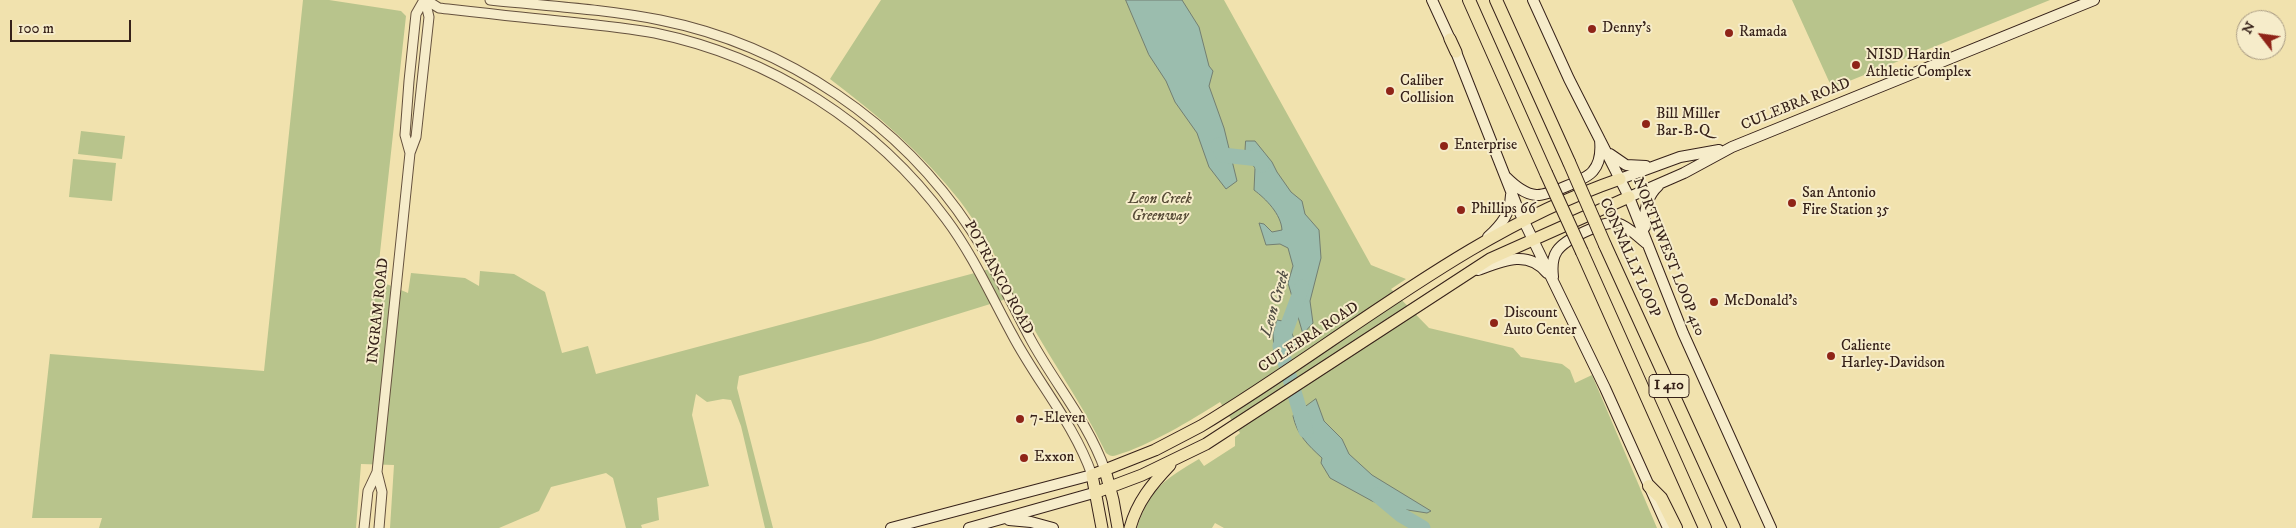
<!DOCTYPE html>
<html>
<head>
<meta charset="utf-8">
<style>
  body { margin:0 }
  #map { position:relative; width:2296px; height:528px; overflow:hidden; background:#f1e2ae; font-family:"IM FELL DW Pica",serif }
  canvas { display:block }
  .north { position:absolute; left:2236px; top:10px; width:50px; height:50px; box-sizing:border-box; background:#f6ecca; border:1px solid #a99b83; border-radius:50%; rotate:300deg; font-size:14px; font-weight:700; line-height:20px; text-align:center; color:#362119 }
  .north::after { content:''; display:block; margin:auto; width:18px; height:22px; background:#8f2418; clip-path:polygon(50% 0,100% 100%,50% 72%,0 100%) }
  .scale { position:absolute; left:10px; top:20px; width:121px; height:22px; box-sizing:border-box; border:2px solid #362119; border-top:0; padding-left:6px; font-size:15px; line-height:18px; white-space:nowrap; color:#362119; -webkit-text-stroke:4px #f6ecca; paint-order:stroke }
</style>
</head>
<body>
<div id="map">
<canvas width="2296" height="528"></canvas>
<div class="north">N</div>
<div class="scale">100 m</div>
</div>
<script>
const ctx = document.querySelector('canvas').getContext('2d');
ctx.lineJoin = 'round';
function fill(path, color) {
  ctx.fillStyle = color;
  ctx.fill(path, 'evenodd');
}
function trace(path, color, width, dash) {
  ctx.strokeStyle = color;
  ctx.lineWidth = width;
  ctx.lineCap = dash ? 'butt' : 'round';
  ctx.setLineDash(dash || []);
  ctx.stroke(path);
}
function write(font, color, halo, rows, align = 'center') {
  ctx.font = font + ' "IM FELL DW Pica",serif';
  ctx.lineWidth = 4;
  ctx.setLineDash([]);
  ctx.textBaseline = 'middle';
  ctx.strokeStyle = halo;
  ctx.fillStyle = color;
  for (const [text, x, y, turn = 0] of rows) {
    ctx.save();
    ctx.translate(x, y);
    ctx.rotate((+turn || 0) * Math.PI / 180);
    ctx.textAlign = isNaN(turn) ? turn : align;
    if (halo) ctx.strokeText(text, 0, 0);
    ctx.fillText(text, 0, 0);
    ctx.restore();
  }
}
const green = new Path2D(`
  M303,0H329L401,11L406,16L377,280L408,293L411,273L465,278L479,286L480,271L514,274L545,292L562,353L588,346L596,374L1001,266C988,244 976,222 960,201C923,154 878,115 830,79L881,0H1224L1371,265L1406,279L1391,289L1429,328L1513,348L1521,357L1562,364L1570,370L1575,383L1592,375L1657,528H1224L1215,523L1212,528H1137C1150,488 1164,480 1199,459L1204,466L1235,446V437L1240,433L1220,402C1192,420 1148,446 1117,455C1112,457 1110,456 1106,453C1080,398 1043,350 1016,296L871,341L739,376L737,388L773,528H765L741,426L731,400L723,399L707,402L696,394L692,415L709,486L657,498L659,520L641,525L642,528H626L613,478L606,473L551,487L539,511L499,528H390L394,465L361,464L356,528H99L102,518H32L50,354L264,371Z
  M1792,0H2050L1832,88Z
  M81,131L125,136L122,159L78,154Z
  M73,159L116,163L112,201L69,197Z`);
const water = new Path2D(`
  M1126,0H1182L1199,27L1209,66L1213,71L1209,86L1224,128L1237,181L1226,189L1209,167L1197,133L1175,102L1166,81L1149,55Z
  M1246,141H1255L1272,162L1277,172L1291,192L1302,201L1305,214L1319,230L1321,258L1310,301L1313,323L1303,334L1288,283L1293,266L1288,248L1280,244L1266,245L1259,223L1264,224L1272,232L1282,230C1281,214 1266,199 1254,190L1255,168L1245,154Z
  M1277,320L1288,322L1298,350L1275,365L1273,334Z
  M1316,399L1324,421L1342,439L1349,454L1372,475L1431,511L1427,513L1388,507L1372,501L1330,478L1321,463L1322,458C1308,445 1297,435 1293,416Z`);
const river = new Path2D(`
  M1219,145L1223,155L1259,159L1262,165
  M1302,287L1280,346L1306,431
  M1377,495L1401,515L1423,528`);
const tertiary = new Path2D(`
  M426,0L439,8C483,13 526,18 569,22C598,25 627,28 655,33C771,57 876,124 946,219C973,255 991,296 1013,336C1038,383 1074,424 1092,475
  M490,0C547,6 605,9 660,20C786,45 901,123 971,230C994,265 1011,303 1031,340C1055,384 1088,422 1105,470
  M410,153L405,135L409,81L416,14L424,0
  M377,472L382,492L379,528
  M364,528L368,491L377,472L410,153L416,137L429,17L425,0`);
const secondary = new Path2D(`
  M1432,0L1450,39
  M1533,0L1569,79L1629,197L1683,333L1771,528
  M1456,52L1518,209L1605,388L1668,528
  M1610,154L1626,165L1646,166
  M1506,177C1514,185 1524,194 1536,195C1546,196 1587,179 1593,171C1600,163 1601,150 1600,140
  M1620,179L1680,157L1719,150
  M1629,197L1684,173L1732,147L2094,0
  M1645,227C1644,212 1646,197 1658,186
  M1488,237C1502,224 1510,214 1511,195
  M1478,270C1502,261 1528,249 1547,273
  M1553,277C1552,268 1552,258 1557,251C1565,239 1603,221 1617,223C1628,226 1637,236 1646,243
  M1009,520L1031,522L1053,528
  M891,528L1092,475
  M969,528L1097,492`);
const primary = new Path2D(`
  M1450,39L1456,52
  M1105,470L1113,500L1118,528
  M1097,492L1142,475L1206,444L1490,259L1629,197
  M1102,528L1092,475L1155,450L1201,426C1339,343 1466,232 1620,179
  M1130,528C1137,502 1152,484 1170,465`);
const motorway = new Path2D(`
  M1469,0L1546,173
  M1496,0L1569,162
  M1605,245L1734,528
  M1582,252L1705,528
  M1649,486L1661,498L1676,528`);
const motorwayBridge = new Path2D(`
  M1569,162L1605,245
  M1546,173L1582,252`);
const markers = [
  [1592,29,5,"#8f2418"],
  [1729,33,5,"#8f2418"],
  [1856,65,5,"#8f2418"],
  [1390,91,5,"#8f2418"],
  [1646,124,5,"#8f2418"],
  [1444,146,5,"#8f2418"],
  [1792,203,5,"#8f2418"],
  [1461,210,5,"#8f2418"],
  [1714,302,5,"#8f2418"],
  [1494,323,5,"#8f2418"],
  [1831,356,5,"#8f2418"],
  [1020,419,5,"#8f2418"],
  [1024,458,5,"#8f2418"]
];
const shields = [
  [1669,386,40]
];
const shieldNames = [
  ["I 410",1669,386]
];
const poiNames = [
  ["Denny's",1602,29],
  ["Ramada",1739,33],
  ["NISD Hardin",1866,56],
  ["Athletic Complex",1866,73],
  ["Caliber",1400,82],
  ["Collision",1400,99],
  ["Bill Miller",1656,115],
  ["Bar-B-Q",1656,132],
  ["Enterprise",1454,146],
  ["San Antonio",1802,194],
  ["Fire Station 35",1802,211],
  ["Phillips 66",1471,210],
  ["McDonald's",1724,302],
  ["Discount",1504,314],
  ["Auto Center",1504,331],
  ["Caliente",1841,347],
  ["Harley-Davidson",1841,364],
  ["7-Eleven",1030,419],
  ["Exxon",1034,458]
];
const streetNames = [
  ["CULEBRA ROAD",1796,105,-22],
  ["NORTHWEST LOOP 410",1668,257,68],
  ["CONNALLY LOOP",1629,258,66],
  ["POTRANCO ROAD",998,278,61],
  ["INGRAM ROAD",379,311,-84],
  ["CULEBRA ROAD",1309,338,-33]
];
const parkNames = [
  ["Leon Creek",1160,200],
  ["Greenway",1160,217]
];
const waterNames = [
  ["Leon Creek",1276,304,-74]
];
fill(green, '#b8c48c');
fill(water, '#9bbdae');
trace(water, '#737f72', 1);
trace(river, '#9bbdae', 15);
trace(tertiary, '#65513e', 11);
trace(secondary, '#362119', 12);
trace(primary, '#362119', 13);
trace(motorway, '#362119', 14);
trace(tertiary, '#f6ecca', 9);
trace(secondary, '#f6ecca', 10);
trace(primary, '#f1e2ae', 11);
trace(motorway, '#f1e2ae', 12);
trace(motorwayBridge, '#362119', 14, []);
trace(motorwayBridge, '#f1e2ae', 12);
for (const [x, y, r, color] of markers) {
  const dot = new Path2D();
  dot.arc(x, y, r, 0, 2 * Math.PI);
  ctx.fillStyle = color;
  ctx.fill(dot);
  trace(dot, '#f6ecca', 2);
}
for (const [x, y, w] of shields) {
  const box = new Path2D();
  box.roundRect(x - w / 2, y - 11.5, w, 23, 4);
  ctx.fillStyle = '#f6ecca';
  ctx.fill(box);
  trace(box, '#362119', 1);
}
write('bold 14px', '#362119', null, shieldNames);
write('15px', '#362119', '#f6ecca', poiNames, 'left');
write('15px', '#362119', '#f6ecca', streetNames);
write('italic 15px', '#564a36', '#f6ecca', parkNames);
write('italic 16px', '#545046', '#f6ecca', waterNames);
</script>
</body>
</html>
